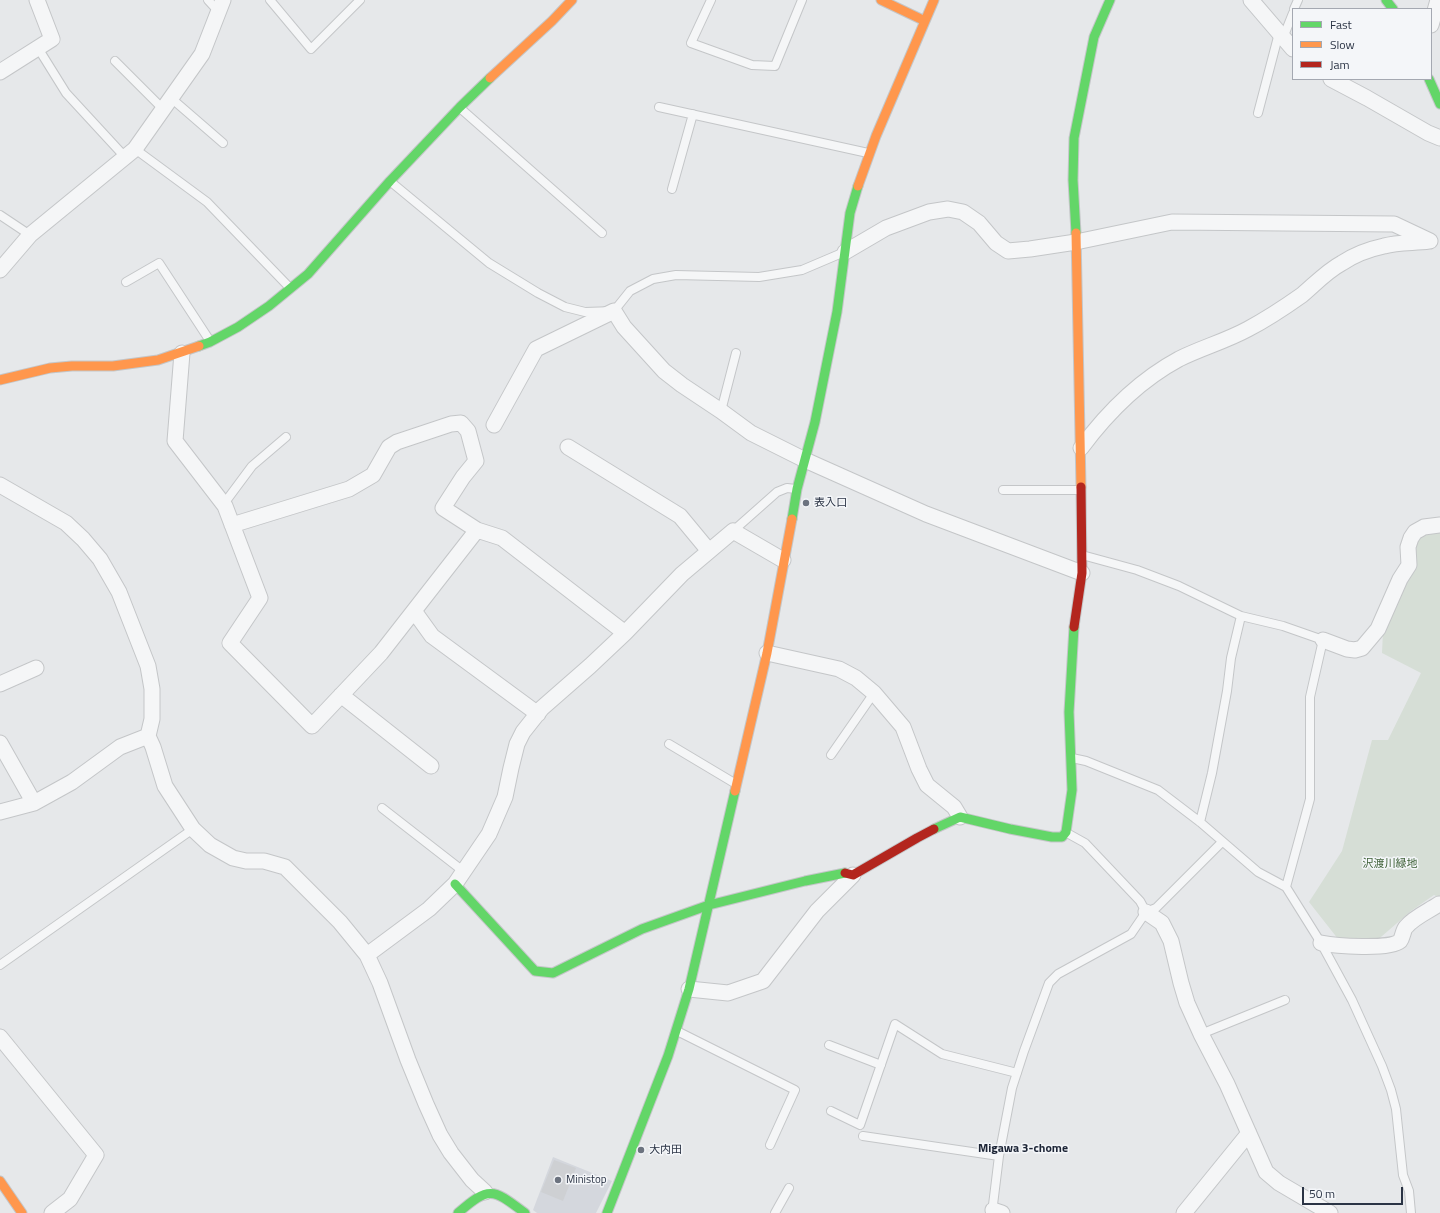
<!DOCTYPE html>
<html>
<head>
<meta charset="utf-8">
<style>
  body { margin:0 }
  #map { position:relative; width:1440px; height:1213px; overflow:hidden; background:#e6e8ea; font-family:"Titillium Web",sans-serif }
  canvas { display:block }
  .legend { position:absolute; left:1292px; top:8px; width:140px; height:72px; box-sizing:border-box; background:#f4f6f9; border:1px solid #a4a8b1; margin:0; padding:5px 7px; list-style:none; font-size:12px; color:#2b3445 }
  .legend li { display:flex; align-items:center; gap:8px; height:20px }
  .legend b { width:20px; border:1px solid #a4a8b1 }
  .scale { position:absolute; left:1302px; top:1187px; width:101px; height:18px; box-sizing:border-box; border:2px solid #2b3445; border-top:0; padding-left:5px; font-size:12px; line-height:14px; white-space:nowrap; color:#2b3445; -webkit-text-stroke:3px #f4f6f9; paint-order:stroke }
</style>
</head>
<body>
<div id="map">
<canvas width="1440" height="1213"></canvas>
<ul class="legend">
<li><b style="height:5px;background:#63d668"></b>Fast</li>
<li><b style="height:5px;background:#ff974d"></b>Slow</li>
<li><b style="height:5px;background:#b3261e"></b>Jam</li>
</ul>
<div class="scale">50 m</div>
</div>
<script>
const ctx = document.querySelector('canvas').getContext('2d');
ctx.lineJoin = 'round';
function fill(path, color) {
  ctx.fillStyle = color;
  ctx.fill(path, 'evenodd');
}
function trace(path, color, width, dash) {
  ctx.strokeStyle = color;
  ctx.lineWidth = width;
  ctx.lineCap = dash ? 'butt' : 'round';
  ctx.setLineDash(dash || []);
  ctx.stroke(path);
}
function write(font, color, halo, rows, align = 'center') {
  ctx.font = font + ' "Titillium Web","Noto Sans JP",sans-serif';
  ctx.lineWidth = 3;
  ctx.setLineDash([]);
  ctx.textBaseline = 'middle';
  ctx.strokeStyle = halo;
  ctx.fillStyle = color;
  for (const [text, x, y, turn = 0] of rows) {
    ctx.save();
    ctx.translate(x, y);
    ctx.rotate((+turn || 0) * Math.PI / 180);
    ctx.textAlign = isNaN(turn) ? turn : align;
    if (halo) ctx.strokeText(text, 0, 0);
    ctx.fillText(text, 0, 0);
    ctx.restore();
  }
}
const built = new Path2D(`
  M553,1157L612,1181L596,1213H537L533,1210Z`);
const green = new Path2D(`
  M1440,527V898L1434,895L1411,911L1374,943L1342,944L1309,902L1342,851L1372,740H1388L1421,673L1382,653L1383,631L1414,565L1417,541L1425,529Z`);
const building = new Path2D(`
  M554,1160L576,1168L563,1201L541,1192Z`);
const lane = new Path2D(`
  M208,0L219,12
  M270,0L311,49L360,0
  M711,0L691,43L752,65L775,66L802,0
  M1294,9L1298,0
  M1283,38L1293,13
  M38,48L66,93L125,157
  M115,61L163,109
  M171,98L223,143
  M659,107L868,153
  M460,108L602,233
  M1258,113L1279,33
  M135,149L207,202L290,288
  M391,182L489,263L538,293L565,307L585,312L614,311L630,291L653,279L676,275L759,277L802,270L842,253
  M672,189L693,114
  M0,215L30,235
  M126,282L159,263L210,341
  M721,411L736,353
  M1003,490H1081
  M223,505L252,466L286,437
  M733,531L777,492L787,488L796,489
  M1082,555L1137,570L1179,586L1241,616L1283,626L1323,640L1310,697V799L1286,887
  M669,744L736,784
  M831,755L874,693
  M1072,758L1086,761L1158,790L1200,822L1258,872L1286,887L1321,943L1352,1000L1382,1066L1391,1090L1396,1109L1403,1175L1409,1191L1411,1213
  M382,808L463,871
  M1200,822L1212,773L1227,691L1231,658L1241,616
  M1146,912L1156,908L1222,842
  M0,965L193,829
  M677,1031L795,1090L770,1145
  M1201,1034L1285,1000
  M829,1045L881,1065
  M831,1111L860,1125L895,1024L942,1054L1017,1073
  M863,1136L999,1156
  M775,1213L789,1188
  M992,1213L999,1156L1012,1088L1024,1051L1049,983L1058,974L1131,934L1146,912L1140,901L1085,843L1067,833`);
const street = new Path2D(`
  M1251,0L1293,49
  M1431,25L1438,0
  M0,72L52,39L37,0
  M1331,79L1367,98L1428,133L1440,138
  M845,252L886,228L929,212L948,209L963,212L979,223L996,243L1008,251L1030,249L1076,242L1172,222L1394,224L1430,241
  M0,270L30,235L135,149L202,54L223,0
  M182,353L175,441L225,506L260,598L230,643L312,726L381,653L477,530L502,538L625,633
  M494,425L536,349L614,311L624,327L664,371L682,385L721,411L751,433L805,460L926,514L1082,573
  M568,447L680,516L709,551
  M1081,448C1107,413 1140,380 1179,359C1201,348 1226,341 1248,329C1267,319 1285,307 1302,295C1315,284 1327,271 1342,263C1354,255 1370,249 1384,246C1398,242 1414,243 1429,241
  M0,485L66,523L83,539L100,559L119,592L148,666L152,689V719L148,736L153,747L165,786L193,829L210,845L233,858L246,861H264L285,867L340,922L367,955L380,983L408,1060L426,1104L440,1135L451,1153L472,1180L485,1192
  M232,525L349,489L373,475L389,447L397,442L451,424L461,423L468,431L476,461L463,477L443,508L477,530
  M414,611L432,636L538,714
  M1323,640L1347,649L1355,650L1362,648L1378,629L1400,579L1409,565L1408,547L1411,538L1415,532L1424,527L1440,525
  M767,653L839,669L856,678L874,693L903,727L919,769L927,785L954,807L960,817
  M0,684L36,668
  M341,695L431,766
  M0,743L34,803
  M0,812L34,803L72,782L120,747L148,736
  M1146,912L1162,923L1171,941L1181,983L1187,1003L1201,1034L1227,1084L1266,1172L1279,1183L1330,1213
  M1321,943C1335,946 1390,950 1400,941C1403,937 1403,930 1406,927C1414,917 1429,911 1439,904
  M367,955L429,909L455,884L489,834L505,797L511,768L517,744L523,732L542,708L590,666L625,633L682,574L733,531L783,560
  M689,989L728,993L763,981L817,911L853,875
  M0,1037L96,1155L70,1199L52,1213
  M993,1210L1002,1213
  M1184,1213L1249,1133`);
const fast = new Path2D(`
  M1386,0L1393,9
  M1429,79L1440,104
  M1076,233L1073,180L1074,138L1094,37L1110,0
  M199,346L210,342L238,327L269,306L308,274L390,181L460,107L490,78
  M792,519L797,489L815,422L837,312L850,213L858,186
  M934,829L960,817L1010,829L1052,837H1062L1066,832L1072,790L1069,712L1074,627
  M455,884L535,971L553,973L642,929L709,905L805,881L845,873
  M458,1213C490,1185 493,1189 525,1213
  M607,1213L668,1056L689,989L735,791`);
const slow = new Path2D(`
  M881,0L925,21
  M490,78L552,21L572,0
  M858,186L876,136L934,0
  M1076,233L1081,487
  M0,380L50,368L72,366H113L158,360L199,346
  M735,791L767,653L792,519
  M0,1181L22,1213`);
const jam = new Path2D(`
  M1074,627L1082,573L1081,487
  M845,873L853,875L917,838L934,829`);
const markers = [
  [806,503,4,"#6c737f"],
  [641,1150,4,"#6c737f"],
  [558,1180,4,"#6c737f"]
];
const poiNames = [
  ["表入口",814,503],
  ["大内田",649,1150],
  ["Ministop",566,1180]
];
const parkNames = [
  ["沢渡川緑地",1390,864]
];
const neighbourhoodNames = [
  ["Migawa 3-chome",1023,1149]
];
fill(built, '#d4d7dd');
fill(green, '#d6ded6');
fill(building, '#ced0d3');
trace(lane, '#c4c6c8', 10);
trace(street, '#c4c6c8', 17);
trace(fast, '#c4c6c8', 11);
trace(slow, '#c4c6c8', 11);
trace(jam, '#c4c6c8', 11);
trace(lane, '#f5f6f7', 8);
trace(street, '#f5f6f7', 15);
trace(fast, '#63d668', 9);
trace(slow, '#ff974d', 9);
trace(jam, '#b3261e', 9);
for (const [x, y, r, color] of markers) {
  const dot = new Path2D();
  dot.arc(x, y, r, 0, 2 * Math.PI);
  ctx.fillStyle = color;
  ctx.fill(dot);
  trace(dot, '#f4f6f9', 1.5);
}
write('11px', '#2b3445', '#f4f6f9', poiNames, 'left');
write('11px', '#3f6138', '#f4f6f9', parkNames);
write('bold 12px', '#1d2536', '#f4f6f9', neighbourhoodNames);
</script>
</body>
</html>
